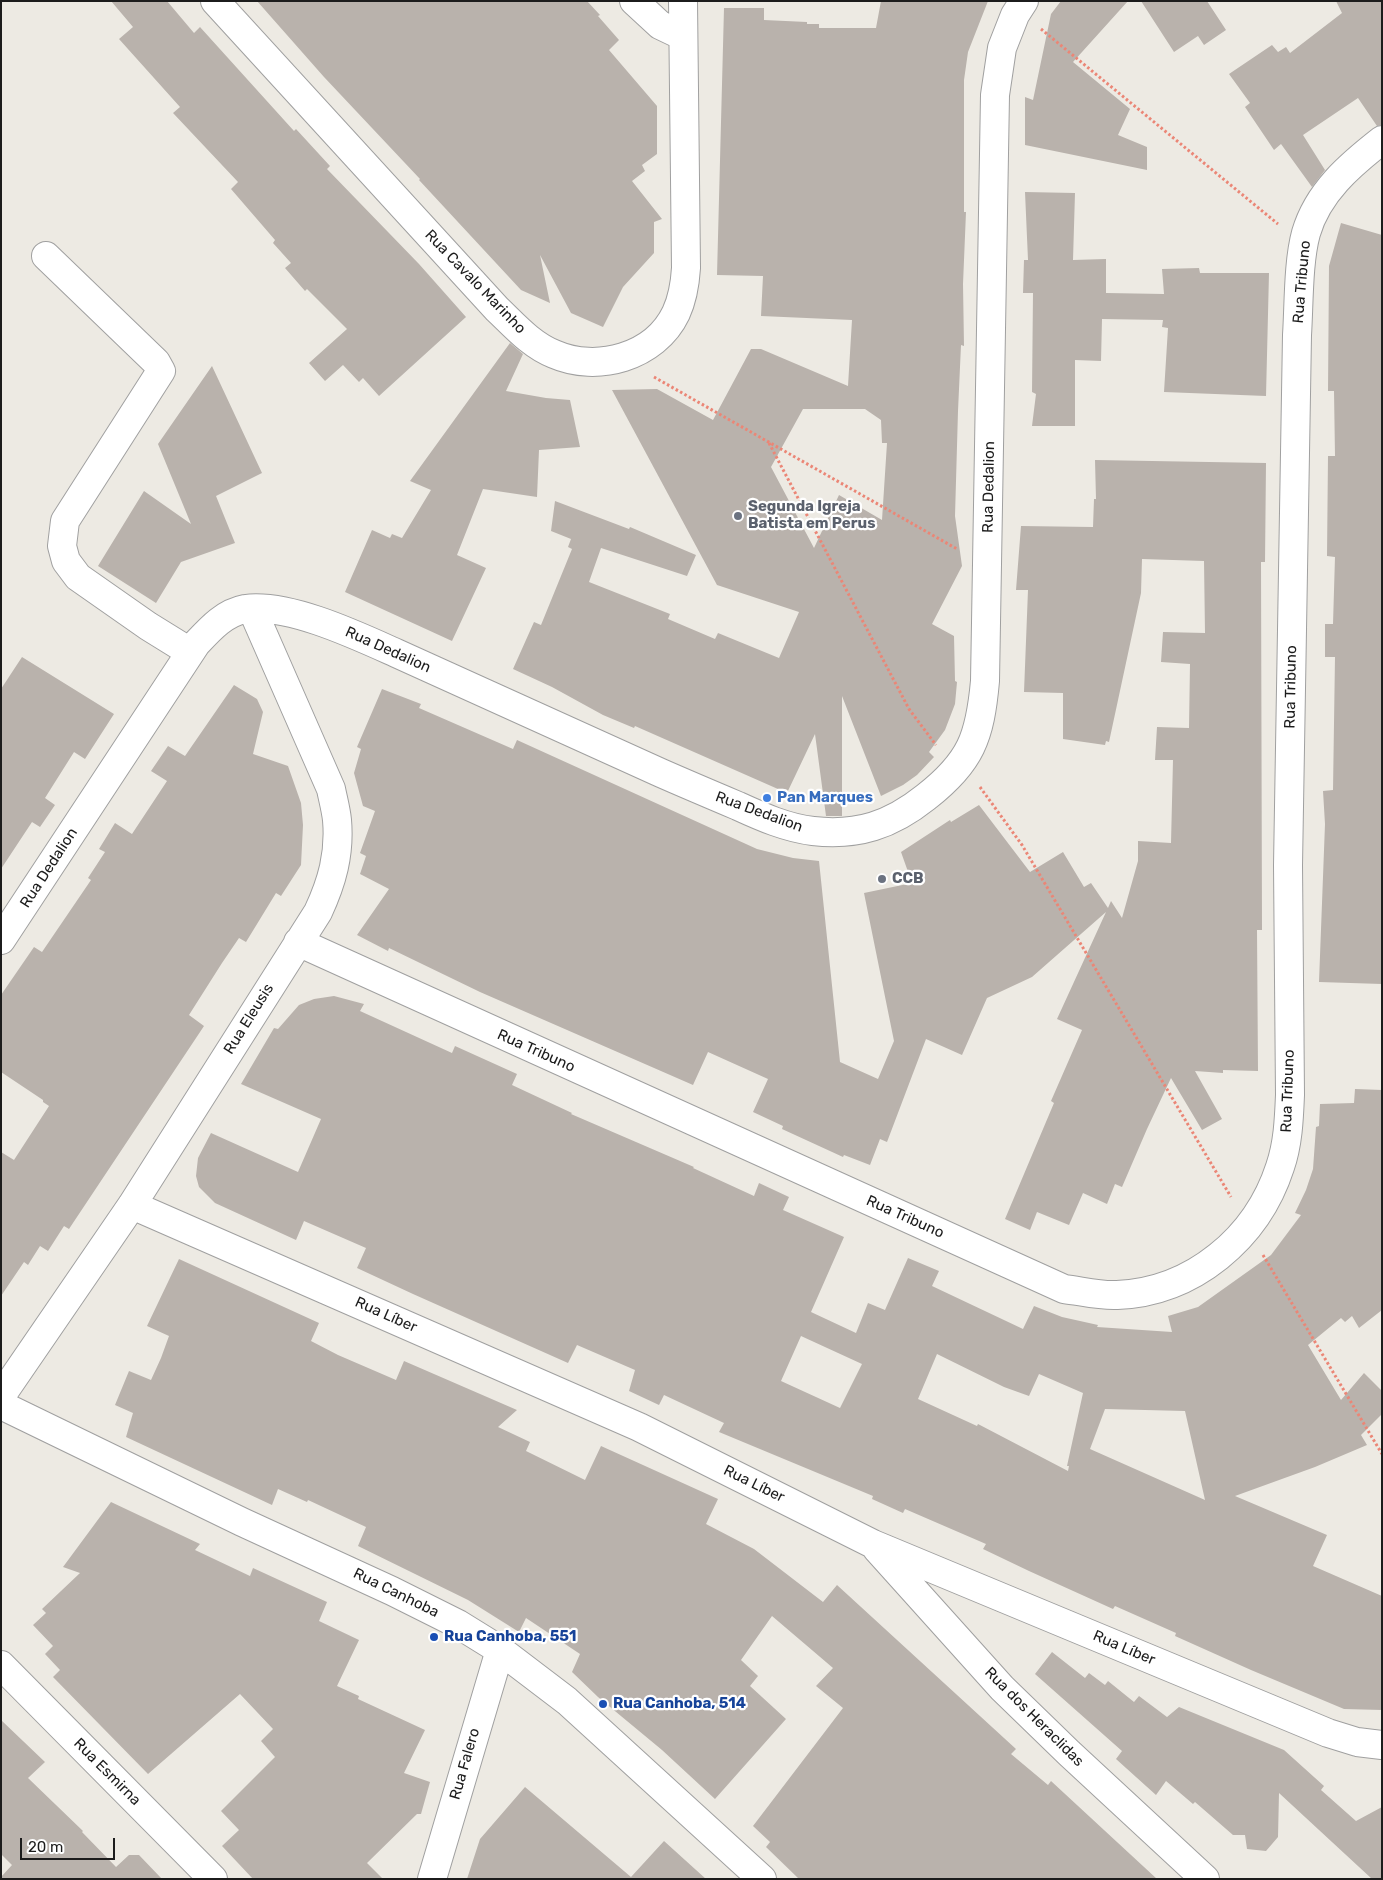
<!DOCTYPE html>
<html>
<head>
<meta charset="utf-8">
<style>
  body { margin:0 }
  #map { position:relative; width:1383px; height:1880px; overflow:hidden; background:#edeae3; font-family:Rubik,sans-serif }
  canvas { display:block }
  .frame { position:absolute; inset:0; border:2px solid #1c1c1c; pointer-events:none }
  .scale { position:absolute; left:20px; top:1838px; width:95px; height:22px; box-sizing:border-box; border:2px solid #1c1c1c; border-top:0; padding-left:6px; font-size:15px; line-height:18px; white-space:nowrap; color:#1c1c1c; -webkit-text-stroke:4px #fff; paint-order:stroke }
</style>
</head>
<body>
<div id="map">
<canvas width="1383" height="1880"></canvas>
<div class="frame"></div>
<div class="scale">20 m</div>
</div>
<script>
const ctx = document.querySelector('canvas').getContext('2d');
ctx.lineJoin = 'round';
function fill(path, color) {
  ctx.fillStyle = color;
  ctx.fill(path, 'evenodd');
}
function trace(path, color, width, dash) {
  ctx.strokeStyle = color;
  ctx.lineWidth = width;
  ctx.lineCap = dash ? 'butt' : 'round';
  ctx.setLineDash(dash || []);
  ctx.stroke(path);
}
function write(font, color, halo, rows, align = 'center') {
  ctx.font = font + ' Rubik,sans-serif';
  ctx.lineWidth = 4.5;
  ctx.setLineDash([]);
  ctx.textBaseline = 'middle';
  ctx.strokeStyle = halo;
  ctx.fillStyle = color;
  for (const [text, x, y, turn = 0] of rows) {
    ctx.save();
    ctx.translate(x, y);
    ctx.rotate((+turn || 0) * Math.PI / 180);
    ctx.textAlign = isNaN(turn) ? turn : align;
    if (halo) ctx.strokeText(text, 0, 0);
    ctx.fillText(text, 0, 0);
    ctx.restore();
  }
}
const building = new Path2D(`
  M111,1H167L194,33L200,27L294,131L296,129L330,166L327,169L419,264L466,317L379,396L363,378L359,382L343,365L325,381L309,363L347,329L307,289L305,291L285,268L291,263L273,243L275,240L231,189L238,182L173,113L180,107L119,39L133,27Z
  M257,1H587L600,15L598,16L619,40L609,50L657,106V154L642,165L645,171L632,181L662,219L654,222V253L623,287L603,327L571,313L540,255L550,303L521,290L419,180L420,179L324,77Z
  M881,1H988L968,52L964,80V212H966L963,284L964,346L961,345L958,411L955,516L962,566L932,624L954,636L955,681L957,682L955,704L945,730L929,752L934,757L917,775L903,785L881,796L842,696V816H826L815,734L787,793L635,726L634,728L603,715L552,687L513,669L534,622L541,625L572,549L568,547L571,539L551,531L555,501L629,529L630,527L696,555L687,576L601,548L589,582L670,614L668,619L715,639L718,633L779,658L799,612L717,585L612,390L657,389L713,420L751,349H761L848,386L852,320L761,316L763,276L717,275L724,8H764V20L807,22V24H819V28H876ZM803,409H865L881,420L882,443H887L882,520L839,495L814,548L771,467Z
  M1061,1H1128L1073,62L1130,109L1118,135L1147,147V170L1025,145V97L1033,100L1051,14Z
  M1141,1H1207L1226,30L1204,45L1198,36L1174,52Z
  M1336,1H1382V125L1377,126L1358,98L1303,135L1325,170L1312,187L1281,144L1274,150L1245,107L1250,103L1229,74L1272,45L1278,52L1286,47L1290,53L1342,13Z
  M1025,192L1075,193L1073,260L1106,259V293L1164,294L1162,269L1199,268L1200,273H1269L1266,396L1164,392L1168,328L1162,327L1163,320L1102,319L1101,361L1075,360V426H1032L1036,394L1032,392L1033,293H1023L1024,260H1028Z
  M1341,223L1382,235V984L1319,982L1325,824L1323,791L1333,790L1335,657H1325V624H1333L1335,557L1327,556L1328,456H1335L1334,391H1328L1329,266Z
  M510,343L523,354L506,391L546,398L570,400L580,447L539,450L537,497L483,489L457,555L486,568L452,641L345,592L372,530L390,538L392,534L402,538L431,490L410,481Z
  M212,366L262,473L216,496L235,543L181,562L156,603L98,566L144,491L191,524L158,444Z
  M1095,460L1266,463L1265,562H1261L1262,930H1257L1258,1071L1223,1070V1073L1195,1071L1222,1119L1202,1130L1171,1078L1147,1129L1122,1187L1115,1184L1107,1204L1083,1193L1069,1225L1037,1212L1030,1230L1005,1219L1054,1103L1051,1101L1082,1030L1057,1019L1106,912L1032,977L987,998L962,1055L926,1039L887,1142L880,1139L870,1165L844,1155L843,1157L782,1129L783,1126L753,1112L768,1079L708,1052L693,1085L480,992L389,948L388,951L357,935L389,889L360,874L366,856L360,853L375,811L363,806L354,773L361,749L357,747L382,689L421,704L419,708L513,749L517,740L757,849L793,858L819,861L840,1062L878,1079L894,1041L864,893L912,883L901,852L950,820L951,822L979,805L1030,872L1063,852L1084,887L1091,883L1108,908L1111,901L1122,918L1138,861V841L1171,843L1173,760H1155L1157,727L1189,728L1190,664L1161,662L1163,632L1205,633L1204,561L1142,559L1141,593L1109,742L1106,741L1105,745L1063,739V693L1024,692L1028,590H1016L1021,526L1093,527L1094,499H1096Z
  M22,657L114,714L85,759L74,752L45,798L55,805L40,827L32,822L1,869V689Z
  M234,685L257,699L263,712L253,754L288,766L301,803L303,825L301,865L281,896L276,893L246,942L239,938L222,963L189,1015L204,1026L69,1229L64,1226L48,1251L40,1246L28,1265L24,1262L1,1296V1152L14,1160L49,1106L43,1102V1100L1,1072V995L34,947L42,952L91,880L88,878L105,852L99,849L115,823L132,834L167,781L151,771L168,746L185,756Z
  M334,996L364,1004L360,1011L452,1053L455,1046L517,1074L512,1085L572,1113L571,1114L694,1167L693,1168L754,1196L759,1183L789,1197L783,1210L844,1237L811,1312L856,1333L868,1303L885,1310L908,1258L939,1271L932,1286L1023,1329L1034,1306L1062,1317L1098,1325L1097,1327L1172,1332L1168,1316L1198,1307L1271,1255L1301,1215L1295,1213L1306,1190L1313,1169L1316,1127L1319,1126L1320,1104L1354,1103L1355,1089L1382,1090V1310L1359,1328L1352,1316L1345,1322L1341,1318L1308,1345L1341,1400L1364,1373L1382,1391V1414L1361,1435L1367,1445L1315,1467L1235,1496L1327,1535L1313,1566L1382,1596V1710L1344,1709L1251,1670L1175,1636L1176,1633L1115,1606L1113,1609L1029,1571L983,1549L986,1544L905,1509L903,1513L872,1499L873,1496L719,1432L724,1423L664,1395L659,1405L629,1391L635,1370L577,1345L568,1363L413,1294L357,1268L366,1248L304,1221L296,1240L215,1203L199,1187L196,1176L198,1158L211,1133L298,1172L321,1119L241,1084L274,1028L278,1029L299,1005L314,999ZM801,1336L862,1364L840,1408L781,1381ZM937,1354L1004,1387L1029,1396L1039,1374L1083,1393L1067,1466H1069L1068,1471L978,1424L977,1426L918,1399ZM1105,1409L1185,1411L1205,1500L1090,1449Z
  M179,1259L319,1323L311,1341L338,1355L396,1380L404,1361L517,1410L498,1427L530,1442L526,1451L585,1480L601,1446L718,1499L706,1524L754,1549L823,1602L837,1585L1016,1749L1011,1754L1048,1785L1051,1781L1157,1879H799L766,1847L770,1842L753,1826L843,1708L816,1686L833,1668L772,1616L741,1660L758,1676L750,1686L786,1719L715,1799L662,1750L598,1697L572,1672L580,1654L526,1618L519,1632L468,1600L358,1546L366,1527L308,1500L307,1502L278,1489L272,1505L126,1437L133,1413L115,1405L129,1371L151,1380L161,1358L169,1336L147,1326Z
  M111,1502L200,1544L195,1550L250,1576L253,1568L327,1602L319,1621L359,1640L337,1686L359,1696L358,1699L425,1730L404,1773L430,1782L421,1814H417L367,1863L383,1879H253L222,1846L239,1830L221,1811L275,1757L261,1741L273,1729L240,1694L148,1774L53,1677L60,1670L45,1654L53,1646L33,1625L46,1613L42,1609L80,1573L63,1567Z
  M1052,1652L1085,1678L1089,1673L1105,1685L1108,1681L1134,1702L1139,1696L1167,1717L1179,1707L1284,1750L1324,1786L1321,1790L1356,1821L1382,1807V1879H1372L1279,1793L1278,1837L1266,1851L1247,1849L1245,1835H1233L1195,1802L1193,1804L1166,1781L1156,1795L1116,1759L1122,1751L1035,1674Z
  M1,1720L45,1762L28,1778L83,1831L82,1832L116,1867L129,1855H139L162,1879H1V1877L12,1865L1,1854Z
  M525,1787L631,1877L664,1841L706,1879H467L480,1839Z`);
const path = new Path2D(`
  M1041,29L1278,224
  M654,377L957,549
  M769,443L909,709L936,745
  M980,787L1022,845L1231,1197
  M1263,1255L1382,1454`);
const street = new Path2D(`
  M215,1L497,309C514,325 531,345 554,354C597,373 655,357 676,313C683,298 685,284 686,268L683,1
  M634,1L660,25L683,36
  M46,256L156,362L161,371L65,521L62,546L66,561L78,577L148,626L190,652
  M1,940L196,644C210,629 224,613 245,609C288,603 356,635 396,653C484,693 572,733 661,773C686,784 712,795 738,806C762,817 787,828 813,831C858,836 891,825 926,797C971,762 980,737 985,681L995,95L1002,48L1015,15L1024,1
  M298,942L1064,1289C1081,1291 1100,1296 1117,1295C1193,1292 1257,1238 1280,1167C1288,1144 1289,1119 1290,1095L1288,865L1297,335C1299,305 1298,262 1306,233C1318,192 1350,165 1382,140
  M132,1205L639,1427L873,1544L1328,1733L1357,1742L1382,1745
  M1,1396L132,1205L318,912C332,882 340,854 337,820C336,810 333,799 331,789L252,609
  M1,1405L242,1522L392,1591L458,1624L500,1650L567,1701L762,1879
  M877,1549L1002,1688L1069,1753L1205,1879
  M1,1665L213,1879
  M432,1879L500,1650`);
const markers = [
  [738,516,5,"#6b7280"],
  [767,798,5,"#3f7fe0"],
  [882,879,5,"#6b7280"],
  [434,1637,5,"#1a4fb4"],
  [603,1704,5,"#1a4fb4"]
];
const streetNames = [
  ["Rua Cavalo Marinho",475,282,46],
  ["Rua Tribuno",1302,282,-85],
  ["Rua Dedalion",989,487,-89],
  ["Rua Dedalion",388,650,24],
  ["Rua Tribuno",1291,687,-89],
  ["Rua Dedalion",759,812,20],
  ["Rua Dedalion",49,868,-57],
  ["Rua Eleusis",249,1019,-58],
  ["Rua Tribuno",536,1051,24],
  ["Rua Tribuno",1288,1091,-88],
  ["Rua Tribuno",905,1217,24],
  ["Rua Líber",386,1315,24],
  ["Rua Líber",754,1484,26],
  ["Rua Canhoba",396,1593,26],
  ["Rua Líber",1124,1648,23],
  ["Rua dos Heraclidas",1034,1717,45],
  ["Rua Falero",465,1764,-74],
  ["Rua Esmirna",107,1772,45]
];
const worshipNames = [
  ["Segunda Igreja",748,507],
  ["Batista em Perus",748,524],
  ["CCB",892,879]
];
const shopNames = [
  ["Pan Marques",777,798]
];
const transitNames = [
  ["Rua Canhoba, 551",444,1637],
  ["Rua Canhoba, 514",613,1704]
];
fill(building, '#b9b2ac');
trace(street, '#a0a0a0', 30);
trace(path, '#eb8676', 3, [2.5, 2.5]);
trace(street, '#fff', 28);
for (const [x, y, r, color] of markers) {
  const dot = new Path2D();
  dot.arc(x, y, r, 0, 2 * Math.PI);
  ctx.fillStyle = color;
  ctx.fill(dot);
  trace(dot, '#fff', 2);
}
write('15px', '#1c1c1c', '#fff', streetNames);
write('bold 15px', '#5b616d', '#fff', worshipNames, 'left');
write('bold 15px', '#366cbe', '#fff', shopNames, 'left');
write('bold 15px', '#164399', '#fff', transitNames, 'left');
</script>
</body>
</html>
